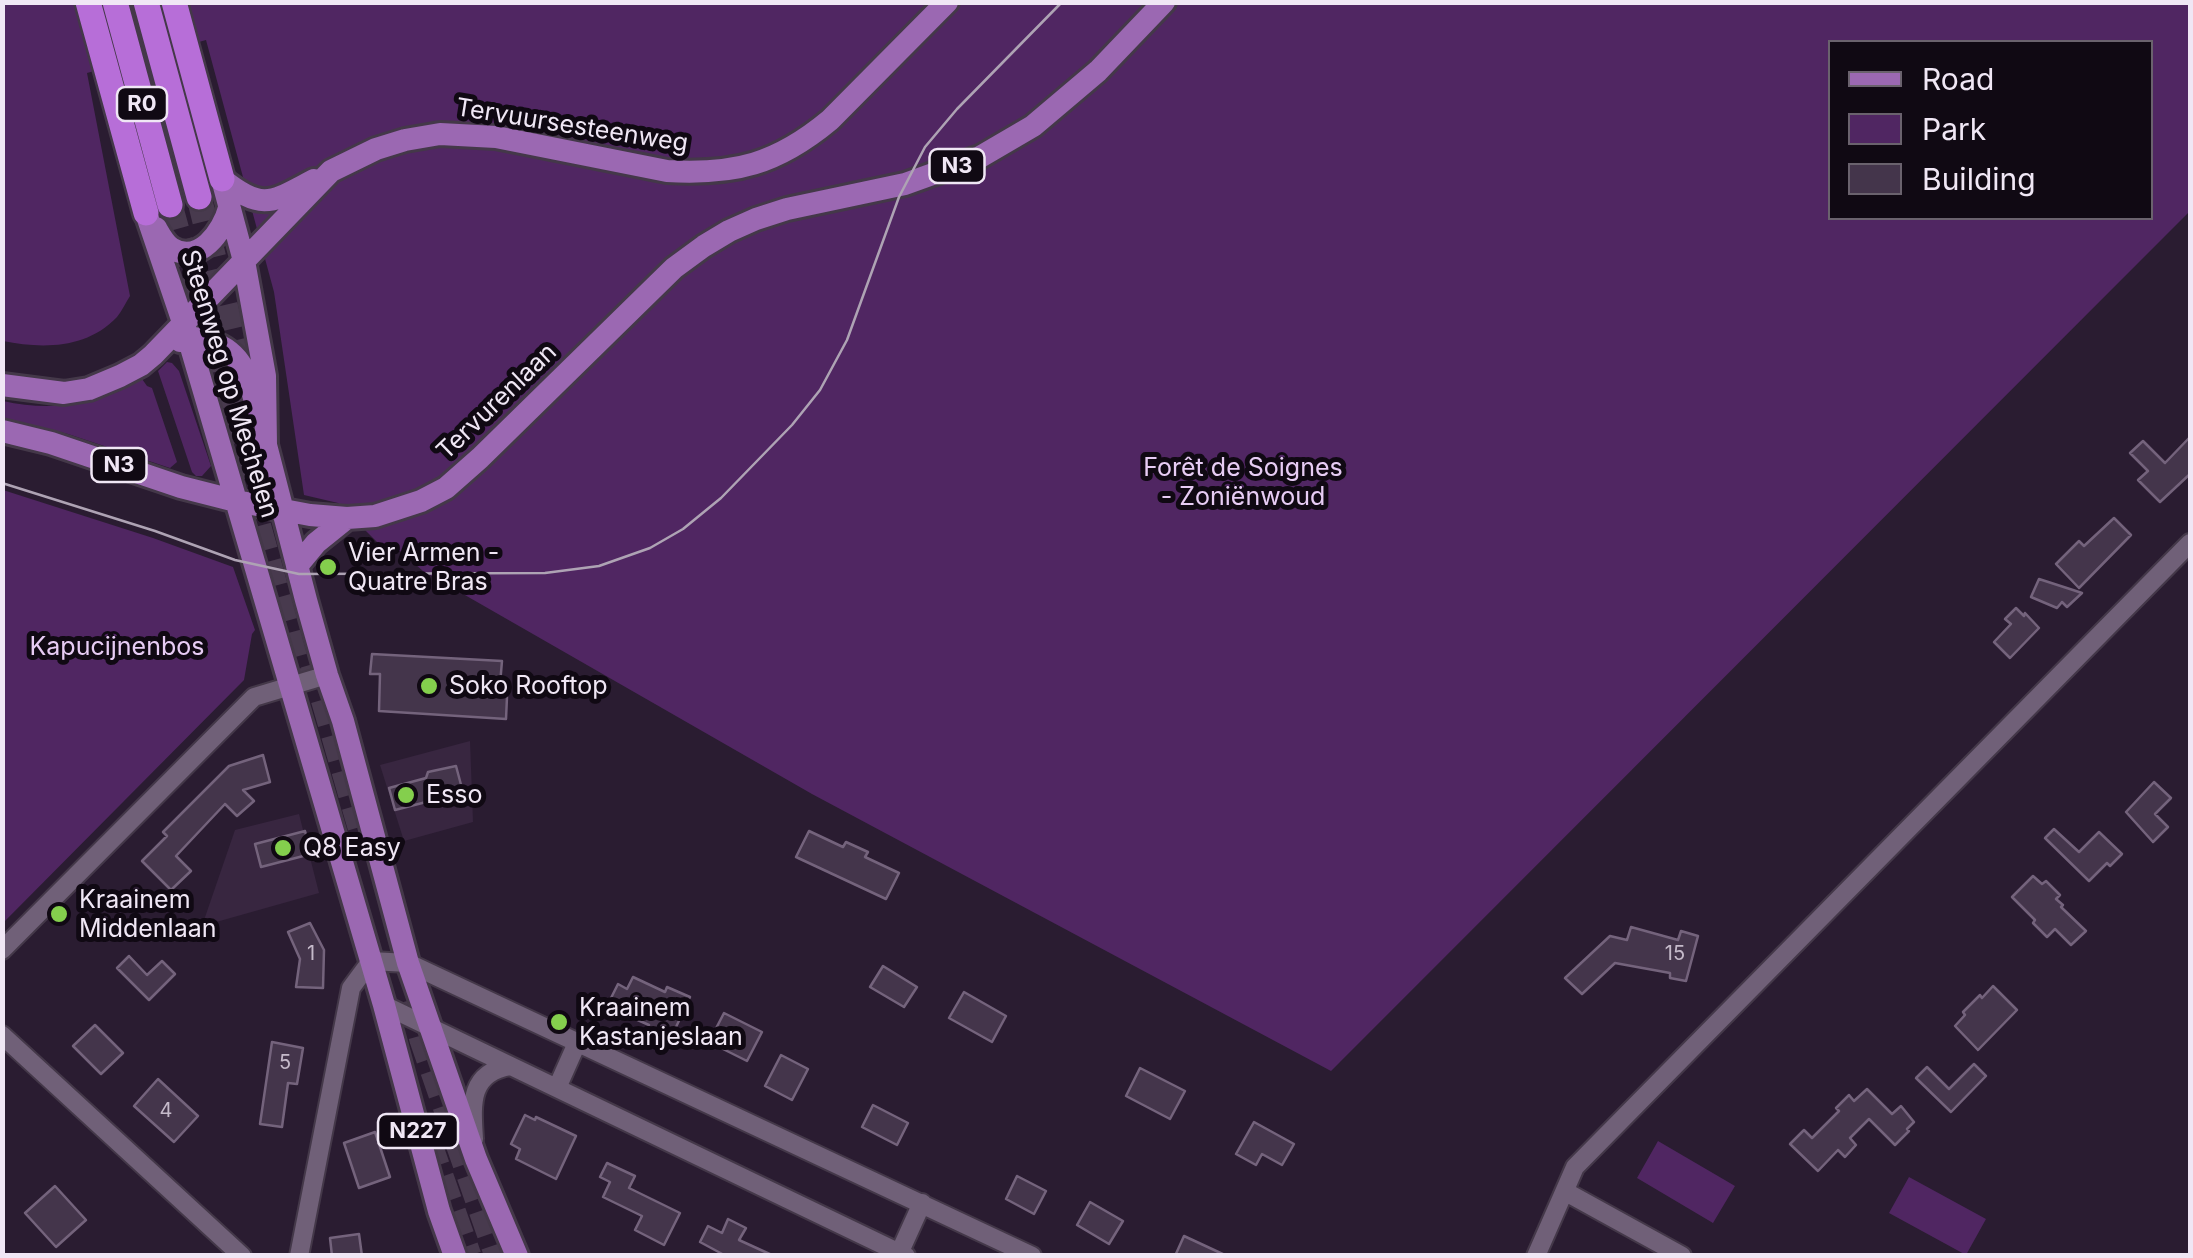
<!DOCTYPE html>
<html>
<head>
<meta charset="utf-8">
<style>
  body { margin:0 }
  #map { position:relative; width:2193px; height:1258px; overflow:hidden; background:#2a1c31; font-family:Inter,sans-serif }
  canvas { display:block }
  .frame { position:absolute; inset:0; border:5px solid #f0e7f5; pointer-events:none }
  .legend { position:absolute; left:1828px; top:40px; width:325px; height:180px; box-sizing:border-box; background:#100913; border:2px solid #6a626d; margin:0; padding:12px 18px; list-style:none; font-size:30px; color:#f0e7f5 }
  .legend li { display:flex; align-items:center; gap:20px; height:50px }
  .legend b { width:50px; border:2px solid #6a626d }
</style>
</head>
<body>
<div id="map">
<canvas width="2193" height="1258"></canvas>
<div class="frame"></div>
<ul class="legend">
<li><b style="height:12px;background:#9b68b2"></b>Road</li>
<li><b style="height:28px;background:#502662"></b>Park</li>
<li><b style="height:28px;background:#44354b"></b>Building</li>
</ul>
</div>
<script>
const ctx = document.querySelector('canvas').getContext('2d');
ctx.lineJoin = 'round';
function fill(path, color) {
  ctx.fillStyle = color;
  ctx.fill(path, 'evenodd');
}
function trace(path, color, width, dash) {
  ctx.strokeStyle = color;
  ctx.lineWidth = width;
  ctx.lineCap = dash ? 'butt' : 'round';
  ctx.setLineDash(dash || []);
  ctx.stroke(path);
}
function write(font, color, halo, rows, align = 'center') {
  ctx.font = font + ' Inter,sans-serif';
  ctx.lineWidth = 10;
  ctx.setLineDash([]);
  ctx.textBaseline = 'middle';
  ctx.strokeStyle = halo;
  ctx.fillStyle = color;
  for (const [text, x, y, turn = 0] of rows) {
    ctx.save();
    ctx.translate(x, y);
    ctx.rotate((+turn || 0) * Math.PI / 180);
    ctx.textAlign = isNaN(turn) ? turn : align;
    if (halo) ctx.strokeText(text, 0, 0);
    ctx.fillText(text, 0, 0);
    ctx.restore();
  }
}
const built = new Path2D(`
  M470,741L473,822L404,841L380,765Z
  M299,814L319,893L202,926L235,830Z`);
const green = new Path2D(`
  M3,2L2190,3V211L1331,1071L812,794L423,571L400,551H386L338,503L304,495L274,292L206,40L87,73L130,296C126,302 122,311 117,317C87,349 42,349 3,341ZM1830,42H2150V218H1830Z
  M167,362L172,363L179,371L211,466L202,476H196L192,472L158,371Z
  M142,379L147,386L152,388L177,462L170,468L68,434L3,418V401C51,412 100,405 142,379Z
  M3,490L153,538L233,567L255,630L252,634L244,680L3,923Z
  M1658,1141L1735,1186L1713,1223L1637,1178Z
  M1909,1177L1986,1219L1966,1255L1889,1213Z`);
const building = new Path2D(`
  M2190,437V474L2160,502L2138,480L2148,471L2130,453L2143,441L2165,463Z
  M2114,518L2131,535L2079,588L2056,564L2079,541L2084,546Z
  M2039,579L2073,590L2082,593L2067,607L2062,602L2057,608L2031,597Z
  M2016,608L2024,616L2025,613L2039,628L2010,658L1994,642L2011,624L2005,619Z
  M372,654L502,661L499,696L507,697L506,719L379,711L380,674H370Z
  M263,755L270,782L243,790L254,801L237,816L225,804L176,856L191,871L171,890L142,861L167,836L163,832L229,766Z
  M456,766L464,796L435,803L434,800L395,810L389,788L426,778L428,772Z
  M2154,782L2171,798L2155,814L2168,827L2153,842L2126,812Z
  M2054,829L2079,852L2099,832L2122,854L2110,866L2107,863L2089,881L2045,838Z
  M305,831L311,854L261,867L255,844Z
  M809,831L843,847L846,842L868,852L865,857L899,873L886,899L796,857Z
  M2033,876L2042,884L2046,881L2060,895L2056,899L2063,905L2061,907L2086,931L2071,945L2055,929L2047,937L2033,923L2035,920L2012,897Z
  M310,923L324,950L323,988L296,987L300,959L288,932Z
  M1631,927L1678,940L1681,931L1698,936L1686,981L1670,978V973L1615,963L1582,994L1565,978L1610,936L1627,940Z
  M129,956L147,975L162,961L175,974L149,1000L117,968Z
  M883,966L917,987L904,1007L870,987Z
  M633,977L665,992L667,987L690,997L670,1040L647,1030L649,1025L624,1014L615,1019L613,1009L607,1006L618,984L627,989Z
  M1993,986L2017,1010L1978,1050L1955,1026L1965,1015L1963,1012L1980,995L1982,998Z
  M964,992L1006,1016L992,1042L949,1018Z
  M724,1013L762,1032L747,1061L709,1042Z
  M95,1025L123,1053L101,1074L73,1046Z
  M272,1042L303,1048L297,1084L288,1083L282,1127L260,1124Z
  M781,1055L808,1069L792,1100L765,1086Z
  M1974,1064L1986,1076L1951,1112L1916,1078L1927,1067L1949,1089Z
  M1140,1068L1185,1091L1170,1119L1126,1096Z
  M158,1079L198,1116L174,1142L134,1106Z
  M1867,1089L1892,1114L1901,1106L1914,1122L1907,1129L1909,1131L1895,1145L1869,1119L1850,1138L1856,1145L1845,1157L1838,1150L1818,1171L1790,1144L1804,1130L1812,1138L1839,1111L1836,1108L1849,1095L1854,1101Z
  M873,1105L908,1123L897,1145L862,1127Z
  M525,1115L535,1120L536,1117L576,1136L556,1179L516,1159L520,1149L511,1144Z
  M1254,1122L1294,1144L1282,1165L1262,1154L1256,1165L1236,1154Z
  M375,1132L390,1177L359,1188L344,1143Z
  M607,1163L635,1176L629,1188L680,1213L664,1245L635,1230L642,1216L603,1197L610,1182L600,1177Z
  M1017,1176L1046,1191L1034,1214L1006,1199Z
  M55,1186L86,1220L56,1247L25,1213Z
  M1090,1202L1123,1221L1109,1244L1077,1225Z
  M728,1219L746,1228L739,1240L774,1256H726L700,1242L708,1226L722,1233Z
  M359,1234L362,1256H332L330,1238Z
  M1184,1236L1227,1256H1175Z`);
const highwayTunnel = new Path2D(`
  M199,197L263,460
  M170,205L296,661L301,691
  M313,664L360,827
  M411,1000L422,1040L497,1256
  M429,1142L469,1256`);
const minor = new Path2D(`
  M2,950L254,697L327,675
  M384,1005L906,1256
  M2,1035L242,1256
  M557,1088L577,1043
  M474,1139C472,1106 468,1073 510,1066
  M1566,1192L1682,1256
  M299,1256L351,988L371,961L408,963L1032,1256
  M898,1256L922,1203
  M1536,1256L1575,1167L2190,543`);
const major = new Path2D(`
  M222,179L244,261L265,376L266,445L306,600L327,675L343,721L408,963L476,1159L517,1256
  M222,179C263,212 272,202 314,180
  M146,213L188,337L384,1005L439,1211L455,1256
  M156,228C160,235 164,243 171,248C199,266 223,231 229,208
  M180,341C191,336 200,338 211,342C245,353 250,383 258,413
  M2,385L64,393L89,389L120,376L141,365L153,355L331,171L376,149L405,140L440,134L496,137L667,171C735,175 777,164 830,120L947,2
  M2,431L51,443L181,487L236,501L310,515L347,518L375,516L421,501L446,488L480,458L674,268L704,246L729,231L756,219L787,209L905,184L980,157L1033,126L1098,71L1164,2
  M297,566L316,543L347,518`);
const highway = new Path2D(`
  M88,2L146,213
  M115,2L170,205
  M146,2L199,197
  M174,2L222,179`);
const tram = new Path2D(`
  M2,483L155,531L235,560L299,574L545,573L599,566L650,548L683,529L721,498L792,425L820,390L847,340L899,197L925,147L957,109L1062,2`);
const markers = [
  [328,567,10,"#84cf4d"],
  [429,686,10,"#84cf4d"],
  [406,795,10,"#84cf4d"],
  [283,848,10,"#84cf4d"],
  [59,914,10,"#84cf4d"],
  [559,1022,10,"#84cf4d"]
];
const numberNames = [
  ["1",311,954],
  ["15",1675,954],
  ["5",285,1063],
  ["4",166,1111]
];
const shields = [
  [142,104,50],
  [957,166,55],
  [119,465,55],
  [418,1131,80]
];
const shieldNames = [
  ["R0",142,104],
  ["N3",957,166],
  ["N3",119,465],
  ["N227",418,1131]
];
const streetNames = [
  ["Tervuursesteenweg",572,126,9],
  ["Steenweg op Mechelen",229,384,73],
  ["Tervurenlaan",497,402,-44]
];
const parkNames = [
  ["Forêt de Soignes",1243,468],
  ["- Zoniënwoud",1243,497],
  ["Kapucijnenbos",117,647]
];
const poiNames = [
  ["Vier Armen -",348,553],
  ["Quatre Bras",348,582],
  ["Soko Rooftop",449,686],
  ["Esso",426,795],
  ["Q8 Easy",303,848],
  ["Kraainem",79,900],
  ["Middenlaan",79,929],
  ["Kraainem",579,1008],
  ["Kastanjeslaan",579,1037]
];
fill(built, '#382640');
fill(green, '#502662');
fill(building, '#44354b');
trace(building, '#74637c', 2.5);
trace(highwayTunnel, '#483a4e', 25, [25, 12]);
trace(minor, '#443849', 22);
trace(major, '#443849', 28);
trace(highway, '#443849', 30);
trace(minor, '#706078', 18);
trace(major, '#9b68b2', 22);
trace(highway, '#b76ed8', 25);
trace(tram, '#aea3b4', 2.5);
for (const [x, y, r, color] of markers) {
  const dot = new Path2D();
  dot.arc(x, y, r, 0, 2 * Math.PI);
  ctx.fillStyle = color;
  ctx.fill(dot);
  trace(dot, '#100913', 4);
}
write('20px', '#c5baca', null, numberNames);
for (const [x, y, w] of shields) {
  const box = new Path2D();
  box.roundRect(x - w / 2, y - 17, w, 34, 8);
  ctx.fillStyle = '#100913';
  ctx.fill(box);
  trace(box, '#f0e7f5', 2.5);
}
write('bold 22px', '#f0e7f5', null, shieldNames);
write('25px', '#f0e7f5', '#100913', streetNames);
write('25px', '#e7ccf4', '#100913', parkNames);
write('25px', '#f0e7f5', '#100913', poiNames, 'left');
</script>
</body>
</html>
